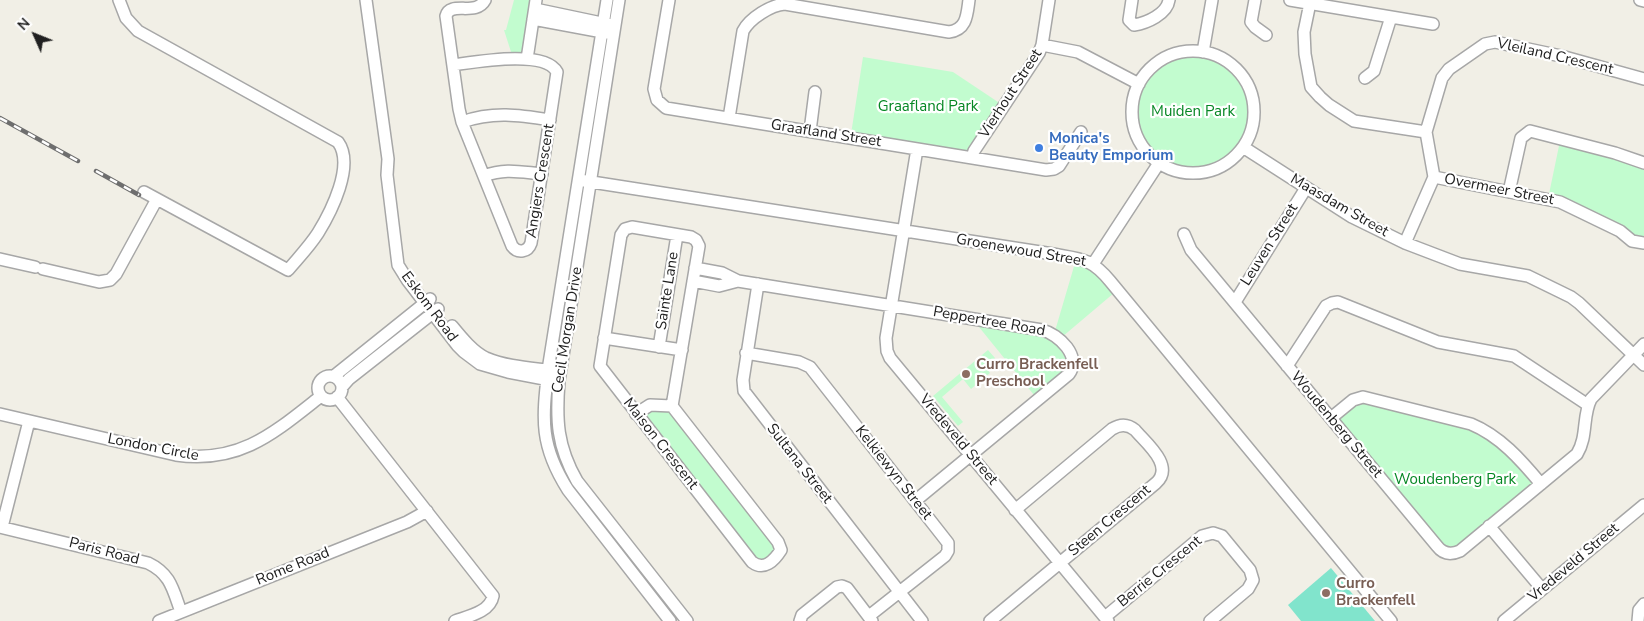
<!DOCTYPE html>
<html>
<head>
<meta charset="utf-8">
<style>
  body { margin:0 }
  #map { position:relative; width:1644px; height:621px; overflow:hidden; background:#f1efe6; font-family:"Nunito Sans",sans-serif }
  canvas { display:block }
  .north { position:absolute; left:10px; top:10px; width:50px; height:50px; -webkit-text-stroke:4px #fff; paint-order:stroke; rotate:314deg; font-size:14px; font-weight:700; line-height:20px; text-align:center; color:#202020 }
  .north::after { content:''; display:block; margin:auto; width:18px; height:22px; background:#202020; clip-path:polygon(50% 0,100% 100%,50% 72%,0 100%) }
</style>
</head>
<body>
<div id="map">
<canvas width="1644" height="621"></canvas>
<div class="north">N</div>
</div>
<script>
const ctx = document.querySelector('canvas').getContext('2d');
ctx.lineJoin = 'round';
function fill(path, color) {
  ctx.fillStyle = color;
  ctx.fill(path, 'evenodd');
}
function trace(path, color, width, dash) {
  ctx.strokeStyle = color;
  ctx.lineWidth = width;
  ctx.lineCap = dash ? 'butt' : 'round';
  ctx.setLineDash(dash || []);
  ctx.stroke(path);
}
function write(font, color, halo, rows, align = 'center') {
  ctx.font = font + ' "Nunito Sans",sans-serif';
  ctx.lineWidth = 4.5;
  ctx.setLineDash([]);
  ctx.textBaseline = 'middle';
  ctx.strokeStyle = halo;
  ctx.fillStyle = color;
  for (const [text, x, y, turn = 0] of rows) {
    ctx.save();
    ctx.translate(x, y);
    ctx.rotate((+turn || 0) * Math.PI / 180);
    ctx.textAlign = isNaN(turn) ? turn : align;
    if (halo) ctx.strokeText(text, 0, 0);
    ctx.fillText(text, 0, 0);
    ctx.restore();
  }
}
const park = new Path2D(`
  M514,0H532L524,51L520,55H512L504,30H506Z
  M1137 112a56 56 0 1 1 112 0a56 56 0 1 1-112 0Z
  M863,57L953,72L1001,104L967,152L851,134Z
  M1560,141L1644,166V239L1636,238L1558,196L1549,194Z
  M1075,263L1093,270L1114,293L1062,337L1055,331Z
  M980,326L1046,337C1056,344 1066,353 1067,365L1065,370L1034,395L979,327Z
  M988,350L995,358L985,366L990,373L971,389L963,379L942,397L963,422L958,426L933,396Z
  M1358,401L1473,429L1511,454L1532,481L1531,486L1458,547L1446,549L1339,422L1340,418Z
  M651,409L669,410L776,545V553L759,562L644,414Z`);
const pitch = new Path2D(`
  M1331,568L1375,621H1301L1288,605Z`);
const minor = new Path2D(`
  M119,0L126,18L138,31L338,142C355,165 331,212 318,233C309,247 298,258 288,270L144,192
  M366,0L388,159L387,175L397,257L398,265L408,281L457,345L464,352L480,364L508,372L555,381
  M607,0L548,370C542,420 540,446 568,490L670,621
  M619,0L559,381C556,420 557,446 577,481L687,621
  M669,0L654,89L657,100L666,108L1046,170L1054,169L1059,166L1081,132
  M1132,0L1129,20L1134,25C1147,23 1167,14 1169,0
  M1255,0L1251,22L1255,27L1266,35
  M1290,0L1433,24
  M1640,0L1644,1
  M1310,3L1304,32L1305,54L1311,87L1320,97L1329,105L1354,121L1426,132
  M535,9L611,25
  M533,19L608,33
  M1042,45L1078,52L1139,84
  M1132 112a61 61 0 1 1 122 0a61 61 0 1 1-122 0Z
  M1203,52L1212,0
  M527,59L536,0
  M453,65C475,62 545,49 557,72L531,243C528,252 518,254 512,246L462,122L459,109L446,16C450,0 476,17 485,0
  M1365,78L1374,71L1391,17
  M729,118L743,31C750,18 771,5 785,4L949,32C967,30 967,14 969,0
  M462,122C493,111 519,115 550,120
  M810,131L815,92
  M1243,147L1352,217L1405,243L1460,264L1528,276L1571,297L1579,303L1644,365
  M917,149L886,338L887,351L890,358L1108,621
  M972,158L974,151L1039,53L1042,45L1049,0
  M484,176C505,168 520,172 542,174
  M1434,177L1560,202L1620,231L1632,241L1644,243
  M579,180L1053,254C1081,259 1091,258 1110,281L1391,621
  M1509,192L1521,138L1530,131L1615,153L1644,163
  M632,227L691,237L696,240L699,246L672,406L778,542L781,550C774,561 764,571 752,562L600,366L621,235L625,229Z
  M1184,234L1191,250L1437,546C1443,554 1451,555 1460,551L1577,454C1588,436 1582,416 1591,399L1644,344
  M1405,243L1434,177L1426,132L1442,78L1449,69L1485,44L1495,42L1561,56L1644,79
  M0,259L35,267
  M1093,264L1159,163
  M695,268L722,273L738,281L1042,330C1059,334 1082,357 1069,374L915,501
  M43,269L99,282L110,280L116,274L157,199
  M693,281L719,286L738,281
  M758,284L743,380L744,391L922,621
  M1235,302L1306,188
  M452,326C461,337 473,352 486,358C507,367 532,368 554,371
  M604,338L682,350
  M659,347L677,235
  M746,353L799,362L810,367L948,543V551L945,556L869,616
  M1287,366L1326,306L1332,303L1338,302L1438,342L1514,356L1588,405
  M318 388a12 12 0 1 1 24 0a12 12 0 1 1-24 0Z
  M334,376L430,299
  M342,387L349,379L438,309
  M337,397L493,596C490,612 469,616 455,621
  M0,414L176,455C240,464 274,433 321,396
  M636,414L650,405L672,406
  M1331,418L1353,400L1363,397L1471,424C1500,436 1521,460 1541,484
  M1489,526L1542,589
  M0,527L148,563C171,574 173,590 181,612
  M2,527L29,421
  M1105,617L1202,536L1213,533L1222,536L1250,570L1253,580L1248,589L1210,621
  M159,621L407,522L427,511
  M800,621L802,615L837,587L842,586L847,588L872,621
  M990,621L1156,483C1175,466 1146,443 1135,430C1128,424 1120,424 1112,429L1015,510
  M1504,621L1644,505
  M1638,621L1639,610L1644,604`);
const rail = new Path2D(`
  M0,118L78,161
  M96,171L139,195`);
const markers = [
  [1039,148,5,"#3f7fe0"],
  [966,374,5,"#8d6e63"],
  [1326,593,5,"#8d6e63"]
];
const streetNames = [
  ["Vleiland Crescent",1555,57,13],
  ["Vierhout Street",1011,94,-57],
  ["Graafland Street",826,134,9],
  ["Angiers Crescent",541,181,-81],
  ["Overmeer Street",1499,190,11],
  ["Maasdam Street",1339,206,30],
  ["Leuven Street",1270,245,-58],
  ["Groenewoud Street",1021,251,10],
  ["Sainte Lane",668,291,-81],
  ["Eskom Road",429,307,53],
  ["Peppertree Road",989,322,10],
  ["Cecil Morgan Drive",568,330,-81],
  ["Woudenberg Street",1336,425,50],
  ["Vredeveld Street",958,440,50],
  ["Maison Crescent",660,444,52],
  ["London Circle",153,448,11],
  ["Sultana Street",799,464,52],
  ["Kelkiewyn Street",893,473,52],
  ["Steen Crescent",1110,521,-40],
  ["Paris Road",104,552,14],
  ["Vredeveld Street",1574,563,-40],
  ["Rome Road",293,567,-22],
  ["Berrie Crescent",1160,572,-39]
];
const parkNames = [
  ["Graafland Park",928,107],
  ["Muiden Park",1193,112],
  ["Woudenberg Park",1455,480]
];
const shopNames = [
  ["Monica's",1049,139],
  ["Beauty Emporium",1049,156]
];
const educationNames = [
  ["Curro Brackenfell",976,365],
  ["Preschool",976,382],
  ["Curro",1336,584],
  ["Brackenfell",1336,601]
];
fill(park, '#c2fccf');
fill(pitch, '#81e4cc');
trace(minor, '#a7a7a7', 14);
trace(minor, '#fff', 11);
trace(rail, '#6e6e6e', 4.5);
trace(rail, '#fff', 2.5, [8]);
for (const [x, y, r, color] of markers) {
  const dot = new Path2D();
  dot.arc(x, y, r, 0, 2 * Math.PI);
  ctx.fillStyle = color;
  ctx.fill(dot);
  trace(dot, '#fff', 2);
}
write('15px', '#202020', '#fff', streetNames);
write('15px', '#068724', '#fff', parkNames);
write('bold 15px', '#366cbe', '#fff', shopNames, 'left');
write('bold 15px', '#785e54', '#fff', educationNames, 'left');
</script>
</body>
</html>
